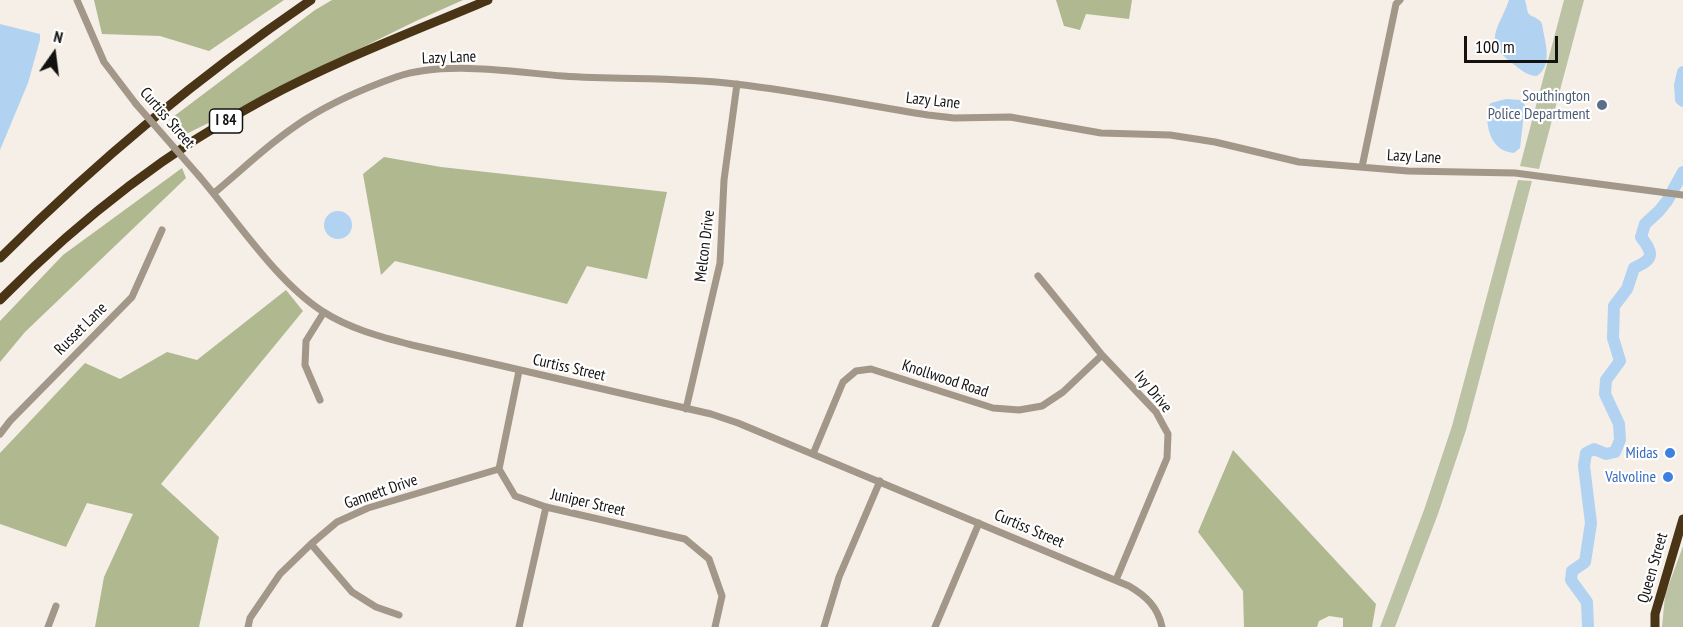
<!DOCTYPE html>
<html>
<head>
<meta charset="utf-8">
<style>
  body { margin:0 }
  #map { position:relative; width:1683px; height:627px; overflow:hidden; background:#f5efe8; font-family:"PT Sans Narrow",sans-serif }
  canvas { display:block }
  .north { position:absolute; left:24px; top:24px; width:60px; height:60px; -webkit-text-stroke:4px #fff; paint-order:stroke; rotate:14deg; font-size:16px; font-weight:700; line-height:24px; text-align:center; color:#141210 }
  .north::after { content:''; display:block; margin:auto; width:21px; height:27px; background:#141210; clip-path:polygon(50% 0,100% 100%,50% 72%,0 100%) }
  .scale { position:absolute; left:1464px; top:36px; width:94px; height:27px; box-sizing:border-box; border:3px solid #141210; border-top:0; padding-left:8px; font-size:18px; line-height:21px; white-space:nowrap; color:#141210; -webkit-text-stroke:4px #fff; paint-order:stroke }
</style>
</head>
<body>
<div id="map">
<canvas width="1683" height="627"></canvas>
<div class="north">N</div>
<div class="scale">100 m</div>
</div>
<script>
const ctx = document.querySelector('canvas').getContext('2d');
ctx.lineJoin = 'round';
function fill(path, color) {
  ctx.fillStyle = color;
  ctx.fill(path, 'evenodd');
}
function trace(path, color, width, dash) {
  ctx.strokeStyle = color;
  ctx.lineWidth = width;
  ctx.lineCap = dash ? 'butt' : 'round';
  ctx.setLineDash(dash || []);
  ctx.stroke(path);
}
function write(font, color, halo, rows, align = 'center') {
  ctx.font = font + ' "PT Sans Narrow",sans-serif';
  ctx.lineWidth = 4.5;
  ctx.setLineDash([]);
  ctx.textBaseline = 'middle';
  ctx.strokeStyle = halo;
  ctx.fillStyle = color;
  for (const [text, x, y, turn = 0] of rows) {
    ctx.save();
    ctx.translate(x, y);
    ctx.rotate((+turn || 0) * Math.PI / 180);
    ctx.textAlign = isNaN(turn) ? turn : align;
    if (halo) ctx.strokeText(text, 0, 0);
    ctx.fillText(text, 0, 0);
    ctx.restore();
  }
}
const green = new Path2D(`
  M1564,0H1584L1539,169L1520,166Z
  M1518,180L1532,181L1466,430L1438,514L1395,627H1380L1424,510L1452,426Z
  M1683,546V627H1662L1665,595Z`);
const forest = new Path2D(`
  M94,0H284L209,51L160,36L102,34Z
  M332,0H463L416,21L182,136L169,120L315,10Z
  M1056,0H1132L1129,19L1086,14L1080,30L1064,26Z
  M384,157L441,167L667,192L647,279L587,266L567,304L395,261L381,275L363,174Z
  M182,168L186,178L25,332L0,362V321L63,255Z
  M286,290L303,311L161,484L219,537L199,627H95L104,577L133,514L87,503L66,547L0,524V453L85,363L120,379L167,352L197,360Z
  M1233,450L1376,604L1372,627H1343V618L1329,616L1319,621L1317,627H1244L1243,591L1198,532Z`);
const water = new Path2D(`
  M1509,0H1525L1528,13C1531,17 1537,17 1540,21C1542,22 1543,28 1543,30C1546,45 1552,66 1537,76C1527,76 1520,69 1512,63C1482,40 1499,29 1509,0Z
  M0,24L40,34V40L28,83L0,150Z
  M1506,99L1521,100L1525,105L1520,148L1514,153C1490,151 1485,126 1488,106L1491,103Z
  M324 225a14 14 0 1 1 28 0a14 14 0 1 1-28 0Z`);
const river = new Path2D(`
  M1683,72L1680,85L1681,99L1683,101
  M1588,627L1587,602L1571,580L1572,571L1585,562L1591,523L1584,466L1586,453L1594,449L1606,454L1615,452L1620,440L1619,424L1605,394L1606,380L1620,361L1613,338L1614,306L1627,289L1634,268C1654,259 1654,254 1641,237L1645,224L1659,211L1667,201L1683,172`);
const minor = new Path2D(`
  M77,0L104,62L136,104
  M1362,167L1396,4L1400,0
  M199,176C235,218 276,281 322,311C350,329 381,337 412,345L711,414L738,423L1129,586C1146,596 1158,607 1162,627
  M214,193C244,168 273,140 306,119C333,102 365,88 396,77C444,60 512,72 563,76C620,80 678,77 735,84C799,91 864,105 928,115L954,118L1010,117L1101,133L1170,135L1215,142L1299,162L1408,171L1515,173L1683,195
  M1038,276L1102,355L1156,412L1168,434L1167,458L1116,580
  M519,371L499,469L515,496L546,507L685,539L709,559L722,596L715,627
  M320,400L305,365L306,341L324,312
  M686,409L720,263L724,180L737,84
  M0,434L10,421L132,297L162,230
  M813,454L843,382L856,371L871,369L993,408L1019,410L1042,406L1063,392L1102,355
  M311,544L352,592L376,607L399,615
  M48,627L56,606
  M248,627L250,618L280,574L311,544L337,522L368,508L499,469
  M519,627L546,507
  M824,627L839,577L880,481
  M935,627L979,523`);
const highway = new Path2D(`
  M0,258C96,162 199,76 311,0
  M0,300C78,221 165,152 263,100C335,61 412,32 488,0
  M1655,627V614L1683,519`);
const minorBridge = new Path2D(`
  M136,104L199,176`);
const markers = [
  [1602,105,6,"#5c6f8a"],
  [1670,453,6,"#3f7fe0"],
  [1668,477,6,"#3f7fe0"]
];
const shields = [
  [226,121,33]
];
const shieldNames = [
  ["I 84",226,121]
];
const streetNames = [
  ["Lazy Lane",449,58,-2],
  ["Lazy Lane",933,101,6],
  ["Curtiss Street",167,118,49],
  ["Lazy Lane",1414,157,3],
  ["Melcon Drive",705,246,-83],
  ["Russet Lane",81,329,-45],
  ["Curtiss Street",569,368,13],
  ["Knollwood Road",945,379,18],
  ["Ivy Drive",1153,392,50],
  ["Gannett Drive",381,492,-19],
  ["Juniper Street",588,503,13],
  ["Curtiss Street",1029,529,23],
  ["Queen Street",1653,568,-74]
];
const serviceNames = [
  ["Southington",1590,96],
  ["Police Department",1590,114]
];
const shopNames = [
  ["Midas",1658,453],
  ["Valvoline",1656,477]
];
fill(green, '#bcc3a4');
fill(forest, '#b0b890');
fill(water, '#b2d2f1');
trace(river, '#b2d2f1', 12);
trace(minor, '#a29788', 7);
trace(highway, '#4a3416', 9);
trace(minorBridge, '#a29788', 7);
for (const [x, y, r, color] of markers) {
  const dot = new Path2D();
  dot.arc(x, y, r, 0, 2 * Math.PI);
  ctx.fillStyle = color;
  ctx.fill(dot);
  trace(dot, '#fff', 2);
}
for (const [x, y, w] of shields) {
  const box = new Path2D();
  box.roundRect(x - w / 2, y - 12, w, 24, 4.5);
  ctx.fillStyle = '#fff';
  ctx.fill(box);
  trace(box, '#141210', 1.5);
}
write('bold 15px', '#141210', null, shieldNames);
write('16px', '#141210', '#fff', streetNames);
write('16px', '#4e5e75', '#fff', serviceNames, 'right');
write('16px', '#366cbe', '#fff', shopNames, 'right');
</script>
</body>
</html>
